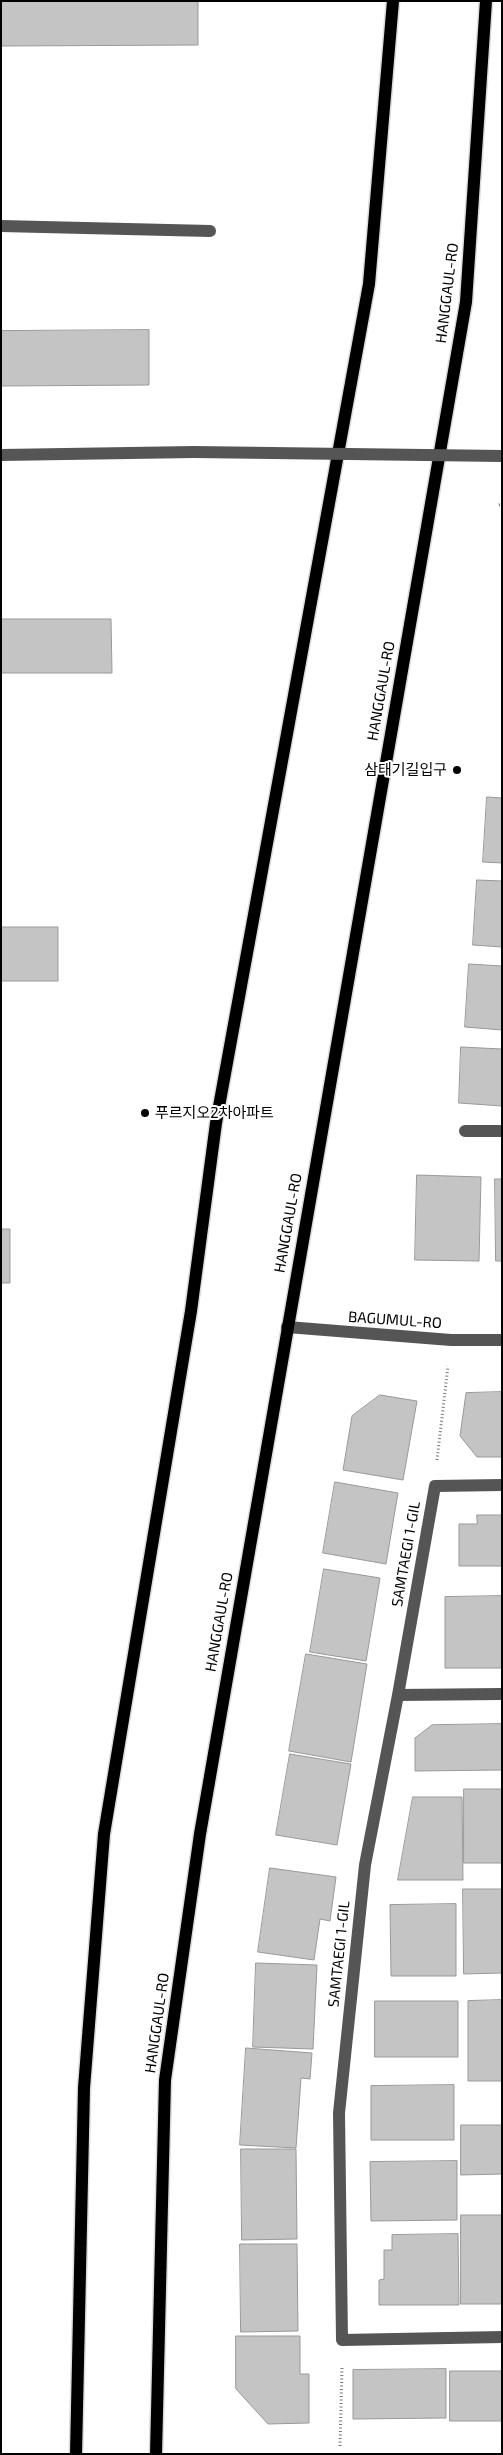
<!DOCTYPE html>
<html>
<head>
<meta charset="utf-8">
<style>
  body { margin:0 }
  #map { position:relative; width:503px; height:2455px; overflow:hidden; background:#fff; font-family:"Exo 2",sans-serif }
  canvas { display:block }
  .frame { position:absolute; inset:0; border:2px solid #000; pointer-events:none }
</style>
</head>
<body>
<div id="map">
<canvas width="503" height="2455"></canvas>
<div class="frame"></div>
</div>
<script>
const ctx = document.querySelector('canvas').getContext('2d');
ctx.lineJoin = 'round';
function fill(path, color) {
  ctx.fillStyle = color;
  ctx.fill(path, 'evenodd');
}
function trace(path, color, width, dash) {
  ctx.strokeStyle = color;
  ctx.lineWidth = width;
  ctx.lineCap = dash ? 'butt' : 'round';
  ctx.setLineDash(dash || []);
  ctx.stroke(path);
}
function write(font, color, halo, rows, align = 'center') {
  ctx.font = font + ' "Exo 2","Noto Sans KR",sans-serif';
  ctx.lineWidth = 4;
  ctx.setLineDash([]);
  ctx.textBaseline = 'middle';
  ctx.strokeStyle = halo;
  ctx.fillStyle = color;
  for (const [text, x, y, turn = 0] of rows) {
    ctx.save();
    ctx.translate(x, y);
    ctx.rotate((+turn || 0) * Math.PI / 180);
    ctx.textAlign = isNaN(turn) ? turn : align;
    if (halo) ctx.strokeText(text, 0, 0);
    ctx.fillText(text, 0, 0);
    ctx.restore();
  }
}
const building = new Path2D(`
  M1,1H198V45L1,46Z
  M149,330V385L1,386V331Z
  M1,619H111L112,673H1Z
  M487,797L502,798V863L483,862Z
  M477,880L502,881V947L473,945Z
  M1,927H58V981H1Z
  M469,964L502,966V1030L465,1027Z
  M461,1047L502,1049V1106L459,1103Z
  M417,1175L481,1177L479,1261L415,1260Z
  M495,1179H502V1261H496Z
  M1,1229H10V1283H1Z
  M502,1392V1457H477L460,1436L466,1393Z
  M380,1395L417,1401L403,1480L343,1470L352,1416Z
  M335,1482L398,1493L386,1564L323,1553Z
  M477,1515H502V1566H459V1524H477Z
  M324,1569L380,1578L366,1661L310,1652Z
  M502,1596V1668H445V1597Z
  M306,1654L367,1664L351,1762L289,1751Z
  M502,1724V1770L415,1771V1738L432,1725Z
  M290,1754L351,1764L337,1845L276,1835Z
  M464,1789H502V1863H464Z
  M413,1797H462L463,1880H398Z
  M270,1868L336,1877L330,1921L320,1919L314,1960L258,1952Z
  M463,1889H502V1973L464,1974Z
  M456,1904V1976H391L390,1905Z
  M256,1963L317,1965L313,2049L253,2047Z
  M502,2000V2081H468V2001Z
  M375,2001H458V2057H375Z
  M246,2048L312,2053L310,2079L301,2078L296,2148L240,2145Z
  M454,2085V2140H371V2086Z
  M461,2125H502V2174L461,2175Z
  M241,2149H296L297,2239L242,2240Z
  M457,2161V2220L371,2221L370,2162Z
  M461,2215H502V2304H461Z
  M458,2234L459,2305H379V2280L384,2279V2250H392V2235Z
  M240,2244H297L298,2331L241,2332Z
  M236,2336H300V2374H309V2423L268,2424L236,2389Z
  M446,2369V2418L353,2419V2370Z
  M450,2371H502V2421H450Z`);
const path = new Path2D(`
  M499,505L502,504
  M437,1460L448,1366
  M340,2446L342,2367`);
const minor = new Path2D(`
  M1,226L210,231
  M1,455L194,452
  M465,1131H502
  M287,1327L451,1340H502
  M502,1485L435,1486L398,1695L365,1865L339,2113L342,2340L502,2337
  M398,1695L502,1694`);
const major = new Path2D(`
  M76,2454L84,2088L104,1834L191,1311L216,1123L369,284L393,1
  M156,2454L165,2080L200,1834L466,302L486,1`);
const minorBridge = new Path2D(`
  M194,452L502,456`);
const markers = [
  [457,770,5,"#000"],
  [145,1113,5,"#000"]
];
const streetNames = [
  ["HANGGAUL-RO",447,293,-83],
  ["HANGGAUL-RO",381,691,-80],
  ["HANGGAUL-RO",288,1223,-80],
  ["BAGUMUL-RO",395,1320,4],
  ["SAMTAEGI 1-GIL",406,1554,-80],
  ["HANGGAUL-RO",219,1622,-80],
  ["SAMTAEGI 1-GIL",339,1954,-84],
  ["HANGGAUL-RO",157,2023,-82]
];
const poiNames = [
  ["삼태기길입구",447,770],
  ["푸르지오2차아파트",155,1113,"left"]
];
fill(building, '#c4c4c4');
trace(building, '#999', 1);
trace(major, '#dbdbdb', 15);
trace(path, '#777', 3, [1, 2.5]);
trace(minor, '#555', 12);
trace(major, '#000', 12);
trace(minorBridge, '#555', 12);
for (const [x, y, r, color] of markers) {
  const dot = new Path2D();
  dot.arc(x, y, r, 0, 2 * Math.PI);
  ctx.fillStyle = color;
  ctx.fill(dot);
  trace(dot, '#fff', 2);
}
write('15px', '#000', '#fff', streetNames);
write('15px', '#000', '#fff', poiNames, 'right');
</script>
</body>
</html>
